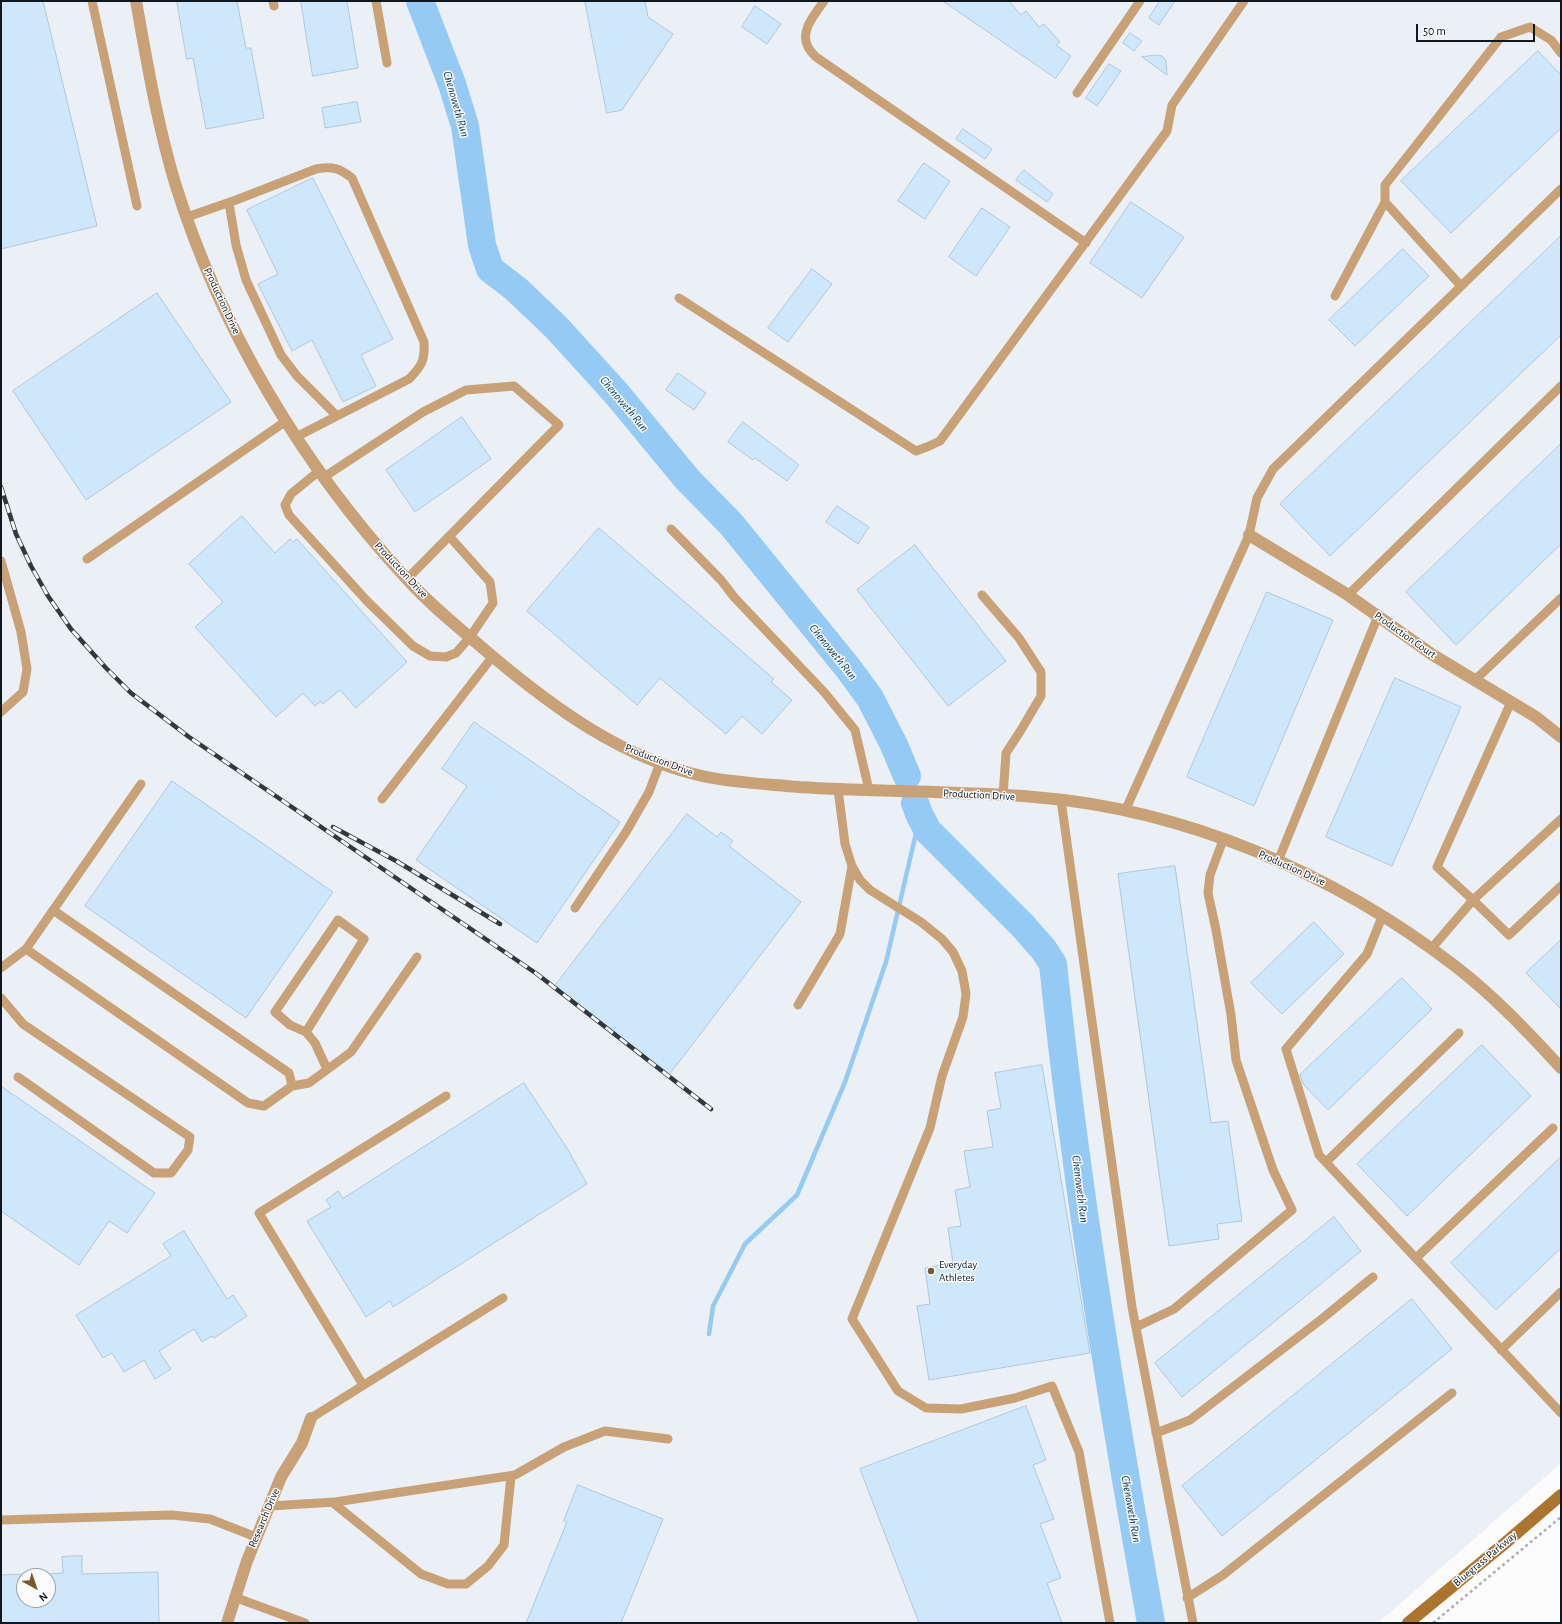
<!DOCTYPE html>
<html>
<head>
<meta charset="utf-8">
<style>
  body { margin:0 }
  #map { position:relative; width:1562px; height:1624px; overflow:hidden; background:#fbfbfb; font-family:"Alegreya Sans",sans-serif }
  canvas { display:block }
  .frame { position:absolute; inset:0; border:2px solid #0f181e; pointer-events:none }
  .north { position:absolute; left:16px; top:1568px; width:40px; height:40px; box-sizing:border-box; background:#fbfbfb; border:1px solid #9da0a3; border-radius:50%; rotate:140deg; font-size:11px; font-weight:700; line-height:16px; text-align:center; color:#0f181e }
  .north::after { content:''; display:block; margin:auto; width:14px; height:18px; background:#7a5830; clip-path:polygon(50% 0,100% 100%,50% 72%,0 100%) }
  .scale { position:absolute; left:1416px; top:24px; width:119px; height:18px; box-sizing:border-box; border:2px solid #0f181e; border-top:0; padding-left:5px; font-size:12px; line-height:14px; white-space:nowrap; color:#0f181e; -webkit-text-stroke:3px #fbfbfb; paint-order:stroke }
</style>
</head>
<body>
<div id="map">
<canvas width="1562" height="1624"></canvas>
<div class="frame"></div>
<div class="north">N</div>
<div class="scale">50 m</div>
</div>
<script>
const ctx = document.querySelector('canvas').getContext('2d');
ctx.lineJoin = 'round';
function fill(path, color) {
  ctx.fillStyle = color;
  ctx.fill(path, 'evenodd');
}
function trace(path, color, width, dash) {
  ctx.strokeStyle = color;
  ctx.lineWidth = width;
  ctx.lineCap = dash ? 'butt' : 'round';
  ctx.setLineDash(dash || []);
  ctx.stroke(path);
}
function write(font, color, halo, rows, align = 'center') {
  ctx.font = font + ' "Alegreya Sans",sans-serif';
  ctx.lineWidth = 3;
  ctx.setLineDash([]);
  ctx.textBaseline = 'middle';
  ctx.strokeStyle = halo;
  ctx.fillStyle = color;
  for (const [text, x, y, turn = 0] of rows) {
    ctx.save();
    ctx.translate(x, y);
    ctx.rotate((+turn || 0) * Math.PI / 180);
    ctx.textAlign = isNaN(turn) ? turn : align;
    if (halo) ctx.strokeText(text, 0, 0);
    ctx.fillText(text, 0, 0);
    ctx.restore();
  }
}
const built = new Path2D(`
  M1,1H1561V1463L1378,1623H1ZM24,1576H48V1600H24Z`);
const stream = new Path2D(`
  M709,1334L713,1306L745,1244L797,1195L845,1082L886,962L920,816`);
const river = new Path2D(`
  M420,1L452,84L465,126L482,245L490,269L516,289L556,327L616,393L687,479L731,524L848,668L870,698L894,745L907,776
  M915,803L920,816L928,831L1023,926L1044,950L1053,964C1076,1185 1112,1404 1151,1623`);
const building = new Path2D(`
  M1,1H43L97,226L1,249Z
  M177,1H237L246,48H251L264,118L206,129L193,58L187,59Z
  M301,1H347L358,68L313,76Z
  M585,1H645L648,17L673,34L622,110L607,113Z
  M943,1H1009L1021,15L1026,11L1039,27L1044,24L1060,42L1056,45L1071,56L1056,78Z
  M1160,1H1175L1159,25L1149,18Z
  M755,6L781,24L767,44L742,27Z
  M1130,33L1142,41L1134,51L1123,43Z
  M1538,51L1561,75V128L1451,233L1401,181Z
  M1157,55L1162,56L1166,61L1167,75L1142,57Z
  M1109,64L1121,71L1097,106L1086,98Z
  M357,102L361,122L325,128L322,108Z
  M963,129L992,149L985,159L956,139Z
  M924,163L950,181L925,219L898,201Z
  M1024,170L1053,194L1047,202L1016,180Z
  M313,178L393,339L361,355L376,386L343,402L312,340L292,351L258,284L278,274L247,210Z
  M1131,202L1184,237L1142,298L1090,263Z
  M982,208L1010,227L976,276L949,257Z
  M1561,236V335L1330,556L1280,504Z
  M1403,249L1429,276L1355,346L1329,320Z
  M812,269L832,284L788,342L768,328Z
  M157,293L231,402L86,500L13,391Z
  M678,373L706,393L694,410L666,390Z
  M462,417L491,459L415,512L386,470Z
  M743,422L799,465L787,481L755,458L753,460L728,442Z
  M1561,444V544L1456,645L1406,592Z
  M837,506L869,527L858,544L826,522Z
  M242,516L275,553L290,539L293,542L297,539L407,662L356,708L340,690L323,704L321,701L315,706L303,693L276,717L195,627L223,602L189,564Z
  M599,528L774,679L771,682L792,700L762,734L742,716L726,734L660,678L637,705L527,611Z
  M915,545L1006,661L948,706L857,590Z
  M1267,592L1333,620L1254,806L1187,777Z
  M1395,678L1461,707L1392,866L1326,837Z
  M474,722L620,822L537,943L416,860L467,786L442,769Z
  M172,781L333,892L246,1018L85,906Z
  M687,814L717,837L721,832L733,841L729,846L801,902L669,1075L555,986Z
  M1175,866L1211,1123L1228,1121L1242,1221L1217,1224L1219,1239L1169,1246L1118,874Z
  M1314,922L1344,954L1282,1014L1251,983Z
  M1561,940V1009L1526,973Z
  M1402,978L1432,1009L1328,1110L1303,1084L1300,1075Z
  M1482,1045L1531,1096L1407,1216L1357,1164Z
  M1042,1065L1090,1353L929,1380L917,1306L930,1304L925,1268L953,1263L948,1228L961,1226L955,1190L970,1187L964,1151L993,1147L987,1111L1001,1108L995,1073Z
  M524,1083L567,1148L587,1184L393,1307L390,1301L366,1317L307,1221L331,1207L326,1200L338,1191L343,1198Z
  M1,1086L155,1193L127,1233L109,1221L79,1265L1,1211Z
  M1561,1157V1248L1496,1310L1451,1263Z
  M1334,1217L1361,1251L1182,1397L1155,1363Z
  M184,1231L227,1299L233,1295L247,1316L214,1338L212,1336L202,1342L194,1329L159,1351L171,1369L155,1379L144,1360L124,1372L112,1353L103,1358L76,1315L171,1256L163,1244Z
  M1412,1299L1452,1349L1222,1536L1182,1486Z
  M1026,1406L1046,1460L1033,1465L1054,1519L1040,1524L1061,1578L1047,1583L1062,1623H919L860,1469Z
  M578,1485L663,1519L621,1623H526L567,1522L564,1521Z
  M82,1556V1574L158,1572L159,1623H1V1575L24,1574V1600H48V1574L63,1573L62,1557Z`);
const path = new Path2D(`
  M1433,1623L1561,1517`);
const lane = new Path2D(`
  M92,1L137,206
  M273,1L274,6
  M376,1L387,63
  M824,1C816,13 799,31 808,47C810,51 813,54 816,57L1086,243
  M1077,93L1140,1
  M229,203L236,245L246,280L281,355L297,376L337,416
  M187,217L236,200L316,169C333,166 339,168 352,178L424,342C425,360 422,366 409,379L296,437
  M1461,286L1385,202V185L1501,37L1530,27L1551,40L1561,53
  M1335,296L1385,202
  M679,298L916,451L927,447L940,441L1167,131L1172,105L1244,1
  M319,471L291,494L285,505L289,515L367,601L413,646L430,656L446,657L456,653L470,637L493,603L490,582L449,536
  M324,477L423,412L466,390L514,386L559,425L407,579
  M671,529L721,580L734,597L824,692L855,730L869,790
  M87,559L286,421
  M1,561L21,632L27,669L23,692L1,712
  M982,595L1019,638L1041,672V696L1021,730L1006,753L1003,796
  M1348,595L1561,386
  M1475,680L1561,598
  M1511,702L1437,867L1473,900L1561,819
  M838,789L845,844L852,866L860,880L870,890L921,922L942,939L953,952L962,971L966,994L963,1017L942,1076L930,1128L852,1319L898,1391L926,1408L961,1409L1015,1398L1052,1386L1079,1452L1110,1623
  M382,799L493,656
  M1061,800L1132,1307L1193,1623
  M1125,811L1249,535L1257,498L1273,469L1561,189
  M1278,861L1378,616
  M575,908L626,832L649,792L660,763
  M53,910L289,1073L292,1086
  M1382,917L1367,954L1286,1049L1319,1155L1561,1413
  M26,949L248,1103L264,1106L292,1086L309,1083L351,1052L417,957
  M1431,949L1473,900L1509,935L1561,886
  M1,968L26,949L141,784
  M1,998L23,1024L190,1137L188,1150L171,1173H154L18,1077
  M798,1005L840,934L852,866
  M306,1032L364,939L338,920L275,1012L290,1025L306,1032L315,1043L327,1069
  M1326,1162L1459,1033
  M1416,1258L1553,1128
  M1136,1327L1174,1309L1292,1210L1273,1170L1236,1060L1231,1015L1216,930L1208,893L1210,875L1223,840
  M1501,1350L1561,1292
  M363,1385L259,1213L446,1096
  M311,1418L503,1298
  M1156,1433L1190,1420L1323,1318L1373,1277
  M332,1502L421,1574L448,1584H466L488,1566L504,1545L511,1476
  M270,1506L335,1502L515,1475L564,1447L605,1431L668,1439
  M1,1520L172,1515L210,1519L256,1537
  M234,1597L305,1623
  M1187,1598L1223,1575L1452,1393`);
const street = new Path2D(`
  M136,1C147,62 157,123 175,183C220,328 302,465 405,577C431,606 462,630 492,656C554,708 622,758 702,776C734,783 767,784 799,787C877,792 956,791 1034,797C1186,809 1335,874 1455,966C1494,996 1528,1032 1561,1068
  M1249,535L1345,593L1433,655L1536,717L1561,737
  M227,1623L247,1561L281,1477L302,1443L311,1418`);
const secondary = new Path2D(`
  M1408,1623L1504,1544L1561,1495`);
const rail = new Path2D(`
  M1,487L16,534L31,566L48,596L71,629L106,668L131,693L189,737L537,974L711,1109
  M333,827L398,862L500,924`);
const markers = [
  [931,1271,4,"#7a5830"]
];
const streetNames = [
  ["Production Drive",222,301,65],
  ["Production Drive",401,570,47],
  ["Production Court",1405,635,35],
  ["Production Drive",659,760,21],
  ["Production Drive",979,795,3],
  ["Production Drive",1292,868,24],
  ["Research Drive",264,1518,-67],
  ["Bluegrass Parkway",1485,1559,-40]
];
const poiNames = [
  ["Everyday",939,1265],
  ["Athletes",939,1278]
];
const waterNames = [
  ["Chenoweth Run",456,104,74],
  ["Chenoweth Run",624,404,50],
  ["Chenoweth Run",833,652,51],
  ["Chenoweth Run",1080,1189,83],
  ["Chenoweth Run",1131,1509,80]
];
fill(built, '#eaf0f5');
trace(stream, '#94caf4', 4.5);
trace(river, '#94caf4', 28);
fill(building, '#cfe7fb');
trace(building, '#b1c8db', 1);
trace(path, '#aeb1b3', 2.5, [3, 3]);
trace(lane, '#c8a177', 9);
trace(street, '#c8a177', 12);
trace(secondary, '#ad742e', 12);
trace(rail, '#31393e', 4.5);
trace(rail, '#fbfbfb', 3, [9]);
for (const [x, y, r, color] of markers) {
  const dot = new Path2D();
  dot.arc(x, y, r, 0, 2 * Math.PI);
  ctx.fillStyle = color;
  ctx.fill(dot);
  trace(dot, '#fbfbfb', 1.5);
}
write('11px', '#0f181e', '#fbfbfb', streetNames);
write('11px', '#0f181e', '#fbfbfb', poiNames, 'left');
write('italic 12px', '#00385a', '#fbfbfb', waterNames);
</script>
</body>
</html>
